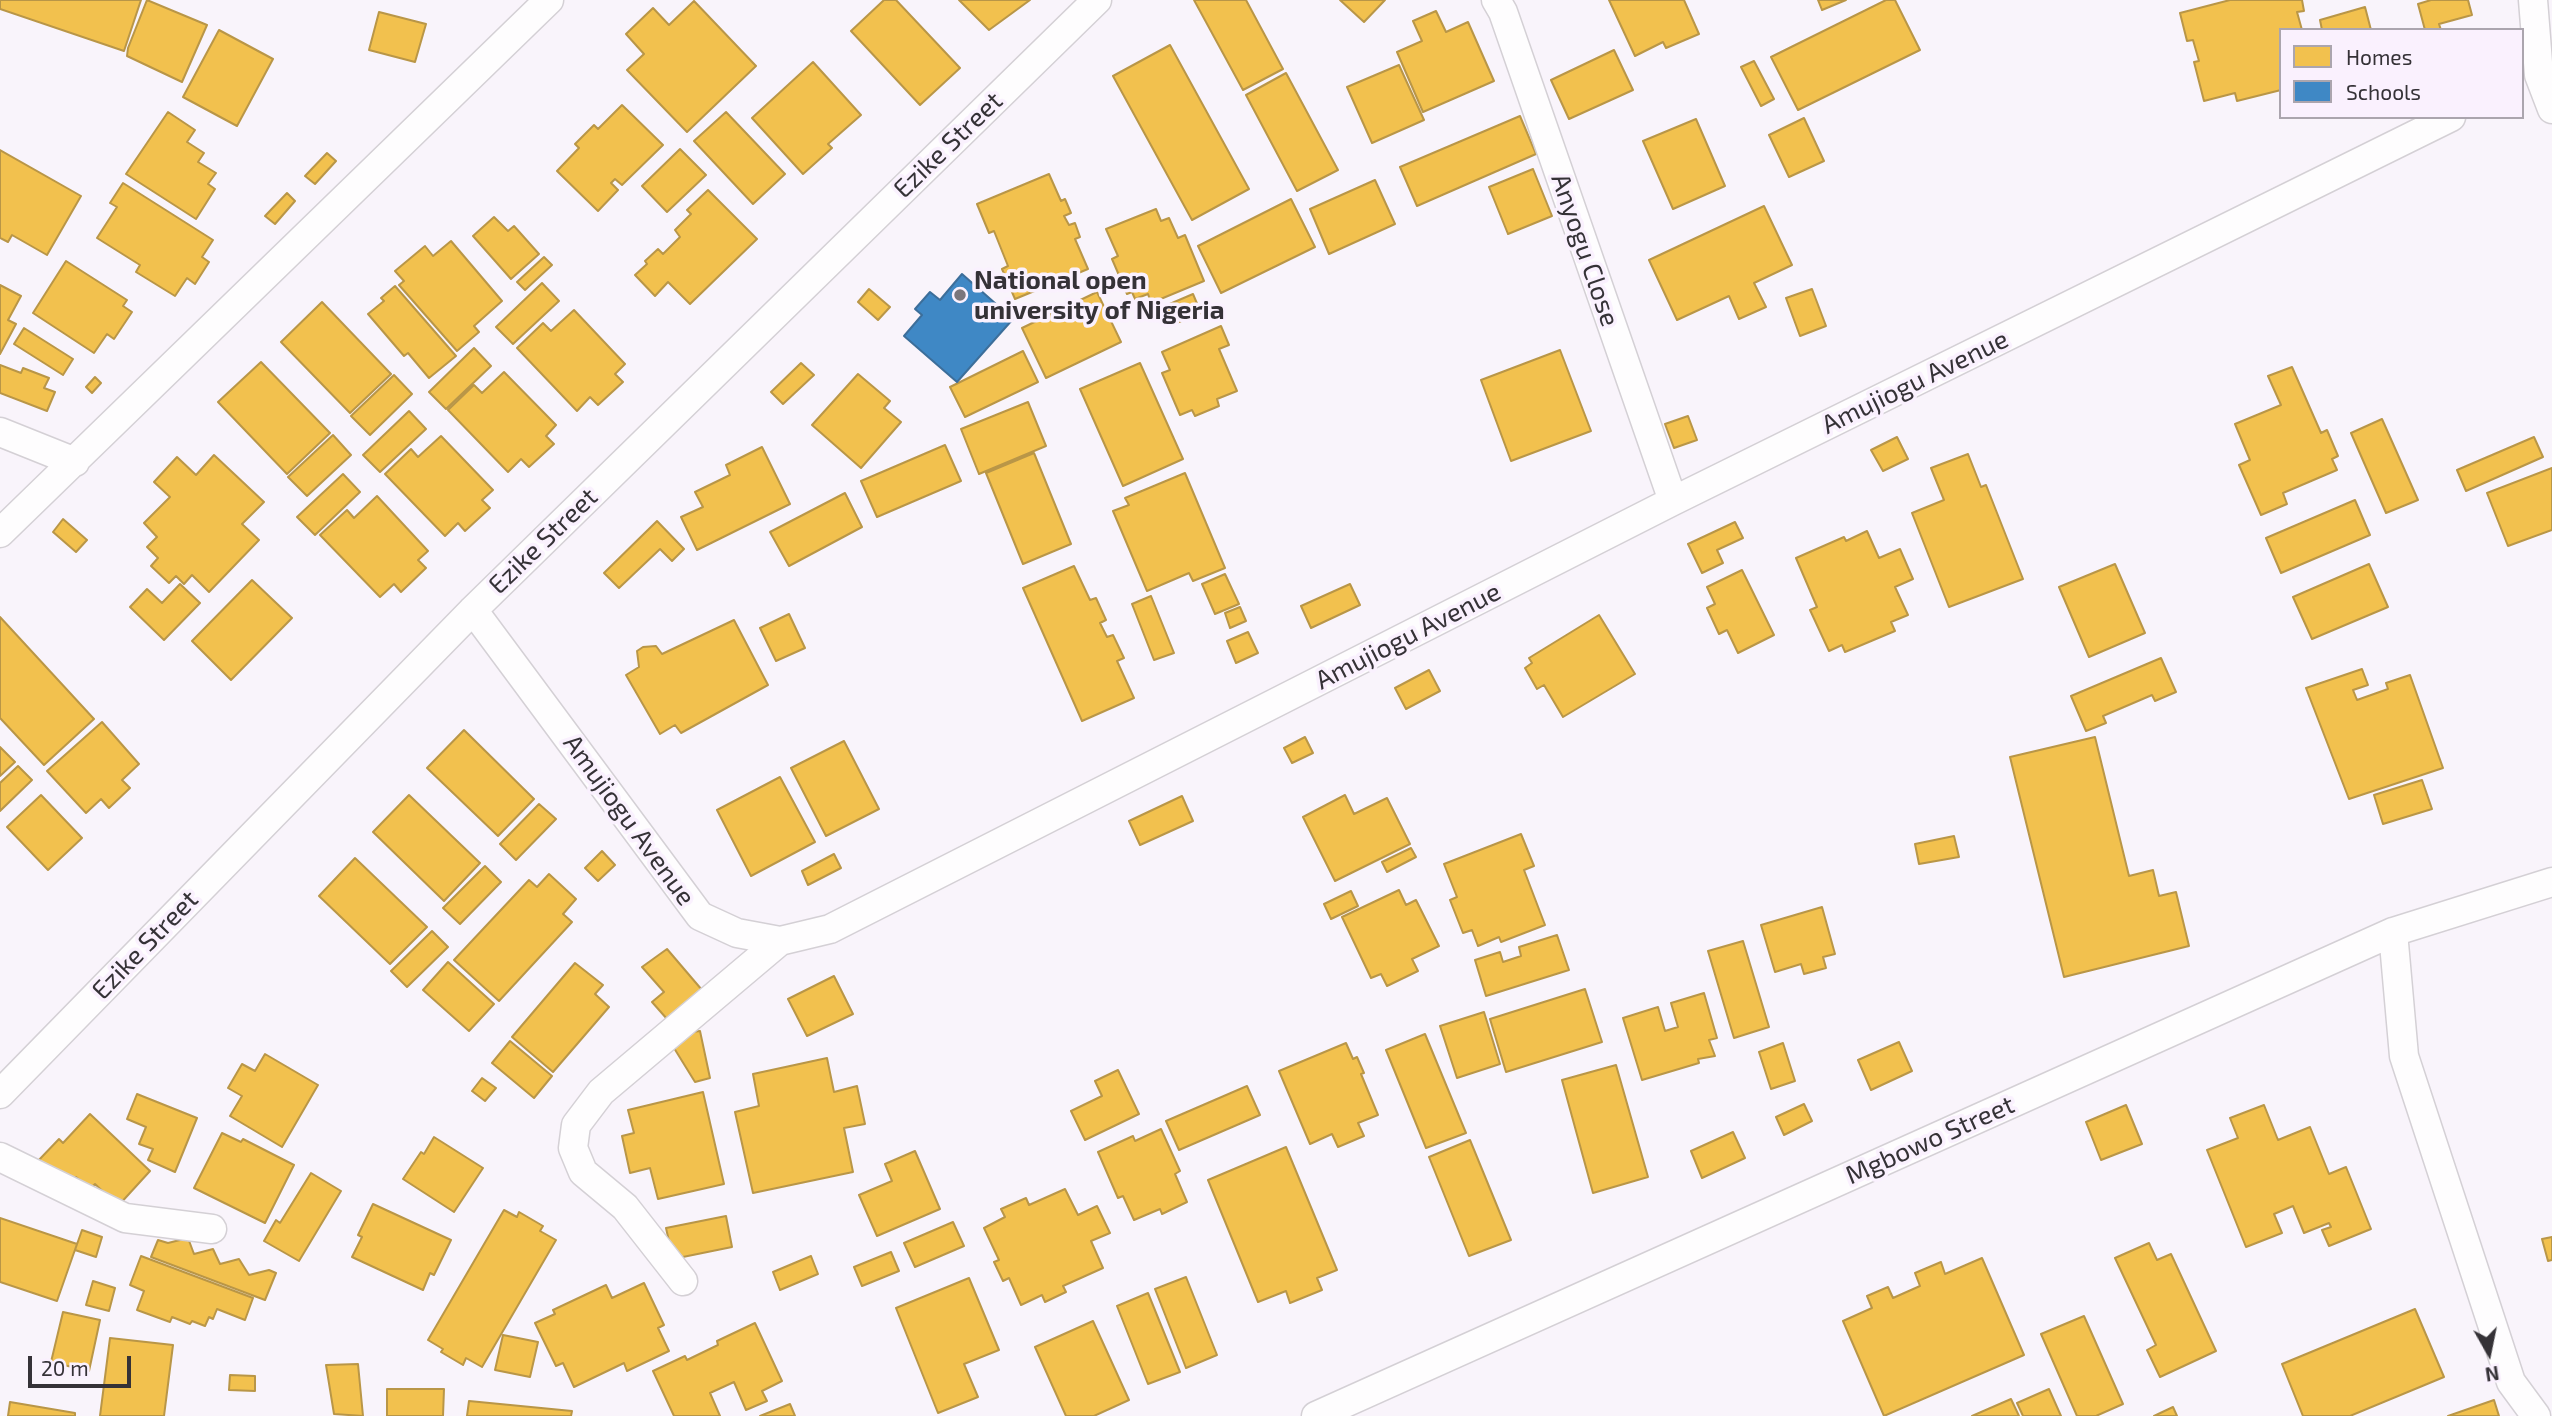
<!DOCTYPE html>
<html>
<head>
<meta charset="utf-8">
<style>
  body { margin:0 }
  #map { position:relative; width:2552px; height:1416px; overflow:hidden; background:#f9f4fb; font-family:"Exo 2",sans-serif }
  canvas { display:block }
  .legend { position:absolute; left:2279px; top:28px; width:245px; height:91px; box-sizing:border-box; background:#faf1fe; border:2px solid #aba5ae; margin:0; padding:9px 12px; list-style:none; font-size:21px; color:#353237 }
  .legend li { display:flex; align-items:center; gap:14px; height:35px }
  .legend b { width:35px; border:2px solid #aba5ae }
  .north { position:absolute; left:2454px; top:1318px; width:70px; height:70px; -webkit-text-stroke:5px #faf1fe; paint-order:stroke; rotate:171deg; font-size:19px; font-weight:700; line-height:28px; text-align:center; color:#353237 }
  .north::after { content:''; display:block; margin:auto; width:24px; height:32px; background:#353237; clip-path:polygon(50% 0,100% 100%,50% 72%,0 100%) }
  .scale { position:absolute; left:28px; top:1356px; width:103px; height:32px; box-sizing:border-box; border:4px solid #353237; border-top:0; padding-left:9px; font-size:21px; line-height:24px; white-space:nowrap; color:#353237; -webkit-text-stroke:5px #faf1fe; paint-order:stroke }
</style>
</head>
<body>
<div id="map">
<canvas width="2552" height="1416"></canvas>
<ul class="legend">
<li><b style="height:19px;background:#f2c14e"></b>Homes</li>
<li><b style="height:19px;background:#3f88c5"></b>Schools</li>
</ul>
<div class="north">N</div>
<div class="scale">20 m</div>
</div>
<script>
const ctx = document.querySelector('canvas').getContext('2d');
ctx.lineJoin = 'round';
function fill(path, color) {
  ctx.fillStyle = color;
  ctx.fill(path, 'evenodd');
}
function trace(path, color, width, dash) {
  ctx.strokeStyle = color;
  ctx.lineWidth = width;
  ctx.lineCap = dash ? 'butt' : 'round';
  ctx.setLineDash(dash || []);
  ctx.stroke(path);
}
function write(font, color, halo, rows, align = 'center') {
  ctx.font = font + ' "Exo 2",sans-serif';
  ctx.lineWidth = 7;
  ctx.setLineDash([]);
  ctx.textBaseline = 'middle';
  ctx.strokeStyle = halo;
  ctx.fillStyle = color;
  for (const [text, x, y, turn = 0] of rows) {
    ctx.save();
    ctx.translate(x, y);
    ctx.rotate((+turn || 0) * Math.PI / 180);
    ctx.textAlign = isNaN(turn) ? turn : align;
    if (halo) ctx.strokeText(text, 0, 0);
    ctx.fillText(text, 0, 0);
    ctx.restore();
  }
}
const homes = new Path2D(`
  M0,0H141L124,51L0,9Z
  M147,0L207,25L182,82L127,56L128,48Z
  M884,0H896L960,68L920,105L851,31Z
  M959,0H1030L989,30Z
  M1194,0H1246L1283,69L1243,90Z
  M1340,0H1385L1364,22Z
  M1609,0H1684L1699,34L1666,48L1663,42L1635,56Z
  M1818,0H1846L1822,10Z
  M1886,0H1895L1920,50L1798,110L1771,57Z
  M2230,0H2302L2304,11L2297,12L2302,30H2281V90L2237,101L2235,93L2204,101L2194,62L2199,61L2193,40L2187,41L2180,13Z
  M2431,0H2468L2472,15L2439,24L2441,30H2425L2418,4Z
  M694,1L756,66L687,132L627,70L644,54L626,34L653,8L669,25Z
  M2365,7L2371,30H2322L2320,20Z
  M1436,11L1446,32L1468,22L1494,81L1423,112L1397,52L1422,41L1413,21Z
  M379,12L426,24L415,62L369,50Z
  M219,30L273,59L237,126L183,97Z
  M1170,45L1249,189L1192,220L1113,76Z
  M1614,50L1633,90L1569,119L1551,80Z
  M1754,61L1774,99L1761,106L1741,67Z
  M813,62L861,115L828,144L832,148L803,174L752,118Z
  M1399,65L1424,120L1372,143L1347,87Z
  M1286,73L1338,170L1297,191L1246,95Z
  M622,105L663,145L622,185L615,179L611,183L618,190L598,211L557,171L579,148L575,144L594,125L598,129Z
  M168,112L195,130L187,142L204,153L198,162L216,173L208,184L215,189L196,219L126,174Z
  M726,112L785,174L753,204L694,141Z
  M1520,116L1536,154L1417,206L1400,167Z
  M1804,118L1824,161L1789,177L1769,135Z
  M1696,119L1725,186L1673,209L1643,141Z
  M680,149L706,175L667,212L642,186Z
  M0,150L81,196L47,255L12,235L8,242L0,238Z
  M327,153L336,161L315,184L305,176Z
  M1533,169L1552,216L1508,234L1489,187Z
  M1049,174L1061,201L1065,199L1071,213L1064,216L1069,225L1075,223L1080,237L1075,239L1088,269L1015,299L1002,269L1008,266L994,231L989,233L977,204Z
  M1375,180L1395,224L1329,254L1310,209Z
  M123,183L213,240L202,257L209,262L195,284L187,278L175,296L136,272L140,265L97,238L117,207L110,203Z
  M708,190L757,239L690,304L668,282L655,296L635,275L647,264L645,261L658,249L663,254L680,237L675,230L691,214L687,210Z
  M287,193L295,201L275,224L265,216Z
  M1291,199L1315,247L1221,293L1198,246Z
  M1764,206L1792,265L1754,283L1766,307L1739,319L1729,296L1677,320L1649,260Z
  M1156,209L1161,221L1169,218L1178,238L1185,235L1204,281L1151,303L1148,294L1135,299L1132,292L1127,294L1112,259L1118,256L1106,229Z
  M494,217L508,231L514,226L539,254L511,279L473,236Z
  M451,241L502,301L474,326L479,332L457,351L399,285L404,281L395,271L425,246L433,256Z
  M544,257L552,265L525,290L517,282Z
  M66,261L127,300L123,306L132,312L114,339L107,334L94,353L33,313Z
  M542,283L559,301L513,344L496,327Z
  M0,285L21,296L8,320L16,324L0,354Z
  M395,286L456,356L429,378L408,353L404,356L368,314L384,301L381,298Z
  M869,289L890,307L878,320L858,302Z
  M1812,289L1826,326L1800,336L1786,298Z
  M1097,292L1121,342L1046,378L1022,328Z
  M1193,294L1201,313L1174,324L1165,306Z
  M322,302L391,374L350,413L281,342Z
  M574,310L625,364L615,374L623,382L598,405L590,397L577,411L517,348L543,323L551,331Z
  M1221,326L1229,345L1219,349L1237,391L1217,399L1219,406L1195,416L1192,410L1180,415L1162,373L1170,370L1162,352Z
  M24,328L73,359L63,375L14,344Z
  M474,348L491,366L446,409L429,392Z
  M1560,350L1591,431L1511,461L1481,380Z
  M1023,351L1038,382L965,417L950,387Z
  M261,362L330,433L287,474L218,402Z
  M801,363L814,375L783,404L771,392Z
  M1140,363L1183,459L1123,486L1080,389Z
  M0,365L21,373L23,368L49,378L44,388L55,392L47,411L0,393Z
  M2292,367L2321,433L2327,430L2338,456L2332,459L2337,470L2283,493L2287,504L2261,515L2239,465L2250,460L2235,424L2281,405L2268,376Z
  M504,372L556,425L546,436L554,444L529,467L521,459L508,472L448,410L474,385L482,393Z
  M858,374L890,401L884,408L901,422L861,468L812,425Z
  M394,375L412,394L370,435L351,416Z
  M95,377L101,383L92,393L86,387Z
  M1028,402L1046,446L979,474L961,429Z
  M409,411L426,429L380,472L363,455Z
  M1688,416L1697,440L1674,448L1665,424Z
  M2382,419L2418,500L2386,513L2351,433Z
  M333,435L351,455L307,496L288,477Z
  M441,436L493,490L482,500L490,508L465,531L458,523L445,536L385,474L411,449L418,457Z
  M1897,437L1908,459L1883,471L1871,450Z
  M2534,437L2543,457L2466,491L2457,470Z
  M945,445L961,481L877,517L861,481Z
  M762,447L790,504L697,550L681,517L703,507L695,492L730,475L726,465Z
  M1034,453L1071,544L1023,564L986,473Z
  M1968,454L1981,487L1986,485L2023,579L1949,607L1912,513L1944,500L1931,468Z
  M214,455L264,502L242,524L259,540L209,592L192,575L184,584L176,576L169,583L151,566L158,558L147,547L157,537L144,523L170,497L154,482L177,457L196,475Z
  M2552,468V530L2508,546L2487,493Z
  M1185,473L1225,568L1193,581L1189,573L1147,591L1113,511L1129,505L1125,498Z
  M343,474L360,492L315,535L297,517Z
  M845,493L862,527L789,566L770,532Z
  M377,496L428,551L418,560L426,568L401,592L394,584L380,597L320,535L347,510L354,518Z
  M2355,500L2370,535L2281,573L2266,538Z
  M63,519L87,540L76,552L53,532Z
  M657,521L684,549L672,561L660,549L619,588L604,573Z
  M1735,522L1743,538L1717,550L1723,563L1702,573L1688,544Z
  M1867,531L1879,558L1900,549L1913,579L1895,587L1908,615L1891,622L1895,631L1845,652L1842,645L1829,651L1810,610L1817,607L1796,558L1844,537L1846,541Z
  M2115,564L2145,633L2089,657L2059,587Z
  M2369,564L2388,607L2312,639L2293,597Z
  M1074,566L1090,600L1096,598L1106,620L1100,623L1107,637L1113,635L1124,658L1117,661L1134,698L1082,721L1023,588Z
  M1742,570L1774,635L1738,653L1727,630L1719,634L1707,608L1715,604L1707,587Z
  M1225,574L1239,604L1215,614L1202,584Z
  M252,580L292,618L231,680L192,641Z
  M180,584L200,603L164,640L130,607L147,589L162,603Z
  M1350,584L1360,605L1311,628L1301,606Z
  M1151,596L1174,653L1154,660L1132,604Z
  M1240,607L1246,621L1230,628L1225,613Z
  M789,614L805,648L776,661L760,628Z
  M1599,615L1635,674L1563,717L1544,685L1537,689L1525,668L1532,663L1529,658Z
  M0,617L94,719L44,765L0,718Z
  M734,620L768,685L681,733L675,725L660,734L626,675L639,667L637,651L643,647L656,646L662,654Z
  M1248,632L1258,653L1236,663L1227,641Z
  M2161,658L2176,692L2155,701L2152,695L2103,716L2106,723L2086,731L2071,696Z
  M2362,669L2368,685L2353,690L2357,700L2388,689L2386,683L2410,675L2443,768L2349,799L2306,688Z
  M1429,670L1440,691L1406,709L1395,688Z
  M102,722L139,764L122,780L130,788L109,808L101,799L86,813L47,771Z
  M464,730L534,799L498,836L427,768Z
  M1305,737L1313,753L1292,763L1284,748Z
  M2095,737L2129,876L2153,870L2159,896L2176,892L2189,946L2064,977L2010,757Z
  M844,741L879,809L826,836L791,768Z
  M0,747L15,762L0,776Z
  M18,766L32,780L0,811V783Z
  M780,777L815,842L751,876L717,810Z
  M2422,780L2432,809L2383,824L2374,795Z
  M41,795L82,838L48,870L7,827Z
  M409,795L480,863L444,901L373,832Z
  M1345,795L1354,814L1387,798L1410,844L1335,881L1303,817Z
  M1182,796L1193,821L1140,845L1129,821Z
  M539,804L556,819L516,860L500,844Z
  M1521,834L1534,866L1524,870L1545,925L1501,942L1499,937L1478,946L1472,930L1463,933L1450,900L1457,897L1444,864Z
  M1954,836L1959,857L1919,864L1915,844Z
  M1411,848L1416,857L1387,872L1382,862Z
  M602,851L615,865L598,881L585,868Z
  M834,854L841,868L808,885L802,871Z
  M355,858L427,927L390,964L319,896Z
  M485,866L501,882L460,924L443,908Z
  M549,874L576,899L563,914L572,922L499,1001L454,960L529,880L537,887Z
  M1399,890L1406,905L1416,900L1439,946L1412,959L1418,971L1387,986L1381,974L1371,978L1342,917Z
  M1351,891L1358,906L1331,919L1324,904Z
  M1822,907L1835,954L1823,957L1826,968L1804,974L1801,964L1775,972L1761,925Z
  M432,931L448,947L407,987L391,971Z
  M1557,935L1569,970L1486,996L1475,960L1500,952L1503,962L1521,956L1519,947Z
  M1743,941L1769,1027L1734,1038L1708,951Z
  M667,949L702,990L667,1019L652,1002L664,992L642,967Z
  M448,962L494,1004L469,1031L423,990Z
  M575,963L603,985L595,994L609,1007L553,1072L512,1037Z
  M834,976L853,1014L807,1036L788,999Z
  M1585,989L1602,1042L1506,1072L1490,1019Z
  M1704,993L1717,1038L1709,1040L1715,1056L1698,1059L1699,1063L1642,1080L1623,1018L1658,1007L1665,1031L1678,1027L1671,1003Z
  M1484,1012L1500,1064L1457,1078L1440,1026Z
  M700,1031L710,1078L695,1082L674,1048L692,1032Z
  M1425,1034L1466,1133L1426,1148L1386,1050Z
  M510,1041L552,1076L534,1098L492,1063Z
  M1899,1042L1912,1071L1871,1090L1858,1060Z
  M1346,1043L1353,1059L1357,1057L1364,1073L1361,1074L1378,1115L1358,1123L1364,1136L1338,1147L1332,1134L1310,1144L1279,1071Z
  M1783,1043L1795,1081L1771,1089L1759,1052Z
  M265,1054L318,1085L282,1147L230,1116L242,1096L228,1088L242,1064L255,1071Z
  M827,1058L834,1092L857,1086L865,1124L844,1128L853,1172L753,1193L735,1112L759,1106L753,1074Z
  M1616,1065L1648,1177L1593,1193L1562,1080Z
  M1118,1070L1139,1114L1085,1140L1071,1111L1102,1096L1095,1081Z
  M482,1078L496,1088L485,1101L472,1091Z
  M1247,1086L1260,1115L1179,1150L1166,1121Z
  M703,1092L724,1184L658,1199L650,1168L630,1173L622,1136L634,1133L628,1110Z
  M137,1094L197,1118L175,1172L148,1160L153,1149L139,1144L146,1127L127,1119Z
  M1804,1104L1812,1121L1784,1135L1776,1117Z
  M2126,1105L2142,1144L2101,1160L2086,1122Z
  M2264,1105L2278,1140L2310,1127L2329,1174L2346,1167L2371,1229L2329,1246L2322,1230L2331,1227L2329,1223L2304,1233L2293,1206L2274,1214L2282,1233L2246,1247L2207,1150L2238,1138L2230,1118Z
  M90,1114L150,1171L118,1206L95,1184L90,1189L76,1177L70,1184L37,1162L59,1139L63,1143Z
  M1161,1129L1180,1171L1175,1174L1187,1202L1162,1214L1160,1209L1134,1220L1123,1196L1118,1198L1098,1152L1133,1136L1135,1141Z
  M1733,1132L1745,1158L1702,1178L1691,1151Z
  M222,1133L241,1142L243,1139L294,1165L265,1223L194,1188Z
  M434,1137L483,1168L454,1212L403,1179L421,1152L424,1154Z
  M1470,1140L1511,1240L1469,1256L1429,1157Z
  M1286,1147L1337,1270L1317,1278L1322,1290L1290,1303L1286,1291L1258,1302L1208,1180Z
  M915,1151L940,1209L877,1236L859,1195L892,1181L885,1164Z
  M311,1173L341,1191L299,1261L264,1241L276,1220L280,1223Z
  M1065,1189L1078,1215L1097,1206L1110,1233L1091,1241L1103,1268L1063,1286L1066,1292L1045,1302L1042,1295L1021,1305L1009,1278L1003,1281L994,1262L999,1260L984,1228L1005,1217L1001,1209L1026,1198L1029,1205Z
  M373,1204L451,1240L434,1275L430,1273L423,1290L352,1257L362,1237L358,1235Z
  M504,1210L517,1217L519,1212L543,1226L540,1231L556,1240L482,1367L466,1358L463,1365L441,1352L443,1349L428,1340Z
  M726,1216L732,1247L673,1259L666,1228Z
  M0,1218L77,1244L57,1301L0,1282Z
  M953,1222L964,1246L915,1267L904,1243Z
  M82,1230L102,1237L96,1257L75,1250Z
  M2552,1237V1260L2548,1261L2542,1239Z
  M188,1238L194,1254L213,1249L220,1264L239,1259L249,1275L269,1270L276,1273L265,1300L151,1257L158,1240L168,1243Z
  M2149,1243L2157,1260L2171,1254L2216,1351L2160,1377L2147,1350L2156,1345L2115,1258Z
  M891,1252L899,1271L862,1286L854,1267Z
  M141,1256L253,1298L245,1320L217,1309L213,1319L209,1317L205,1326L192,1321L190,1324L172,1317L170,1322L137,1310L144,1291L130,1285Z
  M811,1256L818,1274L780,1290L773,1272Z
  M1982,1258L2024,1355L1884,1416L1843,1321L1872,1308L1867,1296L1888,1287L1893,1298L1920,1286L1915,1273L1941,1262L1945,1274Z
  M1186,1277L1217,1355L1186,1368L1155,1289Z
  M969,1278L999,1350L964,1364L978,1397L938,1413L896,1308Z
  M93,1281L115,1288L109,1311L86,1305Z
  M644,1283L664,1325L658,1328L669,1351L627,1371L624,1363L574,1387L563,1363L556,1366L535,1323L555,1314L553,1310L606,1285L612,1298Z
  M1148,1293L1180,1372L1148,1384L1117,1306Z
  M2415,1309L2444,1377L2350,1416H2303L2282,1364Z
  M63,1312L100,1320L89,1371L51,1362Z
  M2084,1316L2123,1404L2096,1416H2077L2041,1334Z
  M1093,1321L1129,1400L1094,1416H1066L1035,1347Z
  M755,1323L782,1381L762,1391L767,1401L746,1410L734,1382L710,1393L720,1416H674L653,1371L685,1356L687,1360L718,1345L717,1341Z
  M503,1335L538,1342L530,1377L495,1370Z
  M110,1338L173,1345L164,1416H100Z
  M358,1364L363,1416L334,1414L326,1365Z
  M230,1375L255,1376V1391L229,1390Z
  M387,1389H444L443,1416H387Z
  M2049,1389L2061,1416H2023L2017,1403Z
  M2011,1399L2019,1416H1972Z
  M2494,1400L2499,1416H2448Z
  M469,1401L572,1411L571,1416H467Z
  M10,1402L75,1413V1416H8Z
  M790,1404L795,1416H760Z
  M2173,1407L2177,1416H2154Z`);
const schools = new Path2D(`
  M962,274L1013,319L957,382L904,336L922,315L915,309L930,292L940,300Z`);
const street = new Path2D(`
  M1496,0L1503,12L1673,501
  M2533,0L2539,75L2552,109
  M0,432L75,462
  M0,533L549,0
  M473,610L700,916L737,933L780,941L830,929L1673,501L2451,117
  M2393,932L2404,1056L2511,1382L2536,1416
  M0,1094L473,610L1097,0
  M0,1157L125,1218L212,1229
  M683,1281L625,1207L583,1172L573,1148L576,1125L601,1092L780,941
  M1316,1416L2393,932L2552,882`);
const markers = [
  [960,295,7,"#7a767c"]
];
const streetNames = [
  ["Ezike Street",948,145,-44],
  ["Anyogu Close",1585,250,71],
  ["Amujiogu Avenue",1915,382,-26],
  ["Ezike Street",543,541,-44],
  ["Amujiogu Avenue",1408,636,-27],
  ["Amujiogu Avenue",629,820,54],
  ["Ezike Street",145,945,-46],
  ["Mgbowo Street",1930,1140,-24]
];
const poiNames = [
  ["National open",974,280],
  ["university of Nigeria",974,310]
];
fill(homes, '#f2c14e');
trace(homes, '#b99647', 2);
fill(schools, '#3f88c5');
trace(schools, '#3c6e9a', 2);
trace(street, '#d4d0d5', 31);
trace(street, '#fefdfe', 28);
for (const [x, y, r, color] of markers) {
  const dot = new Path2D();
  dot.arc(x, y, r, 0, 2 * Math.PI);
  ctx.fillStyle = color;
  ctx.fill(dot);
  trace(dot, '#faf1fe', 2.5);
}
write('26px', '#353237', '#faf1fe', streetNames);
write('bold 26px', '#353237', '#faf1fe', poiNames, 'left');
</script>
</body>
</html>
